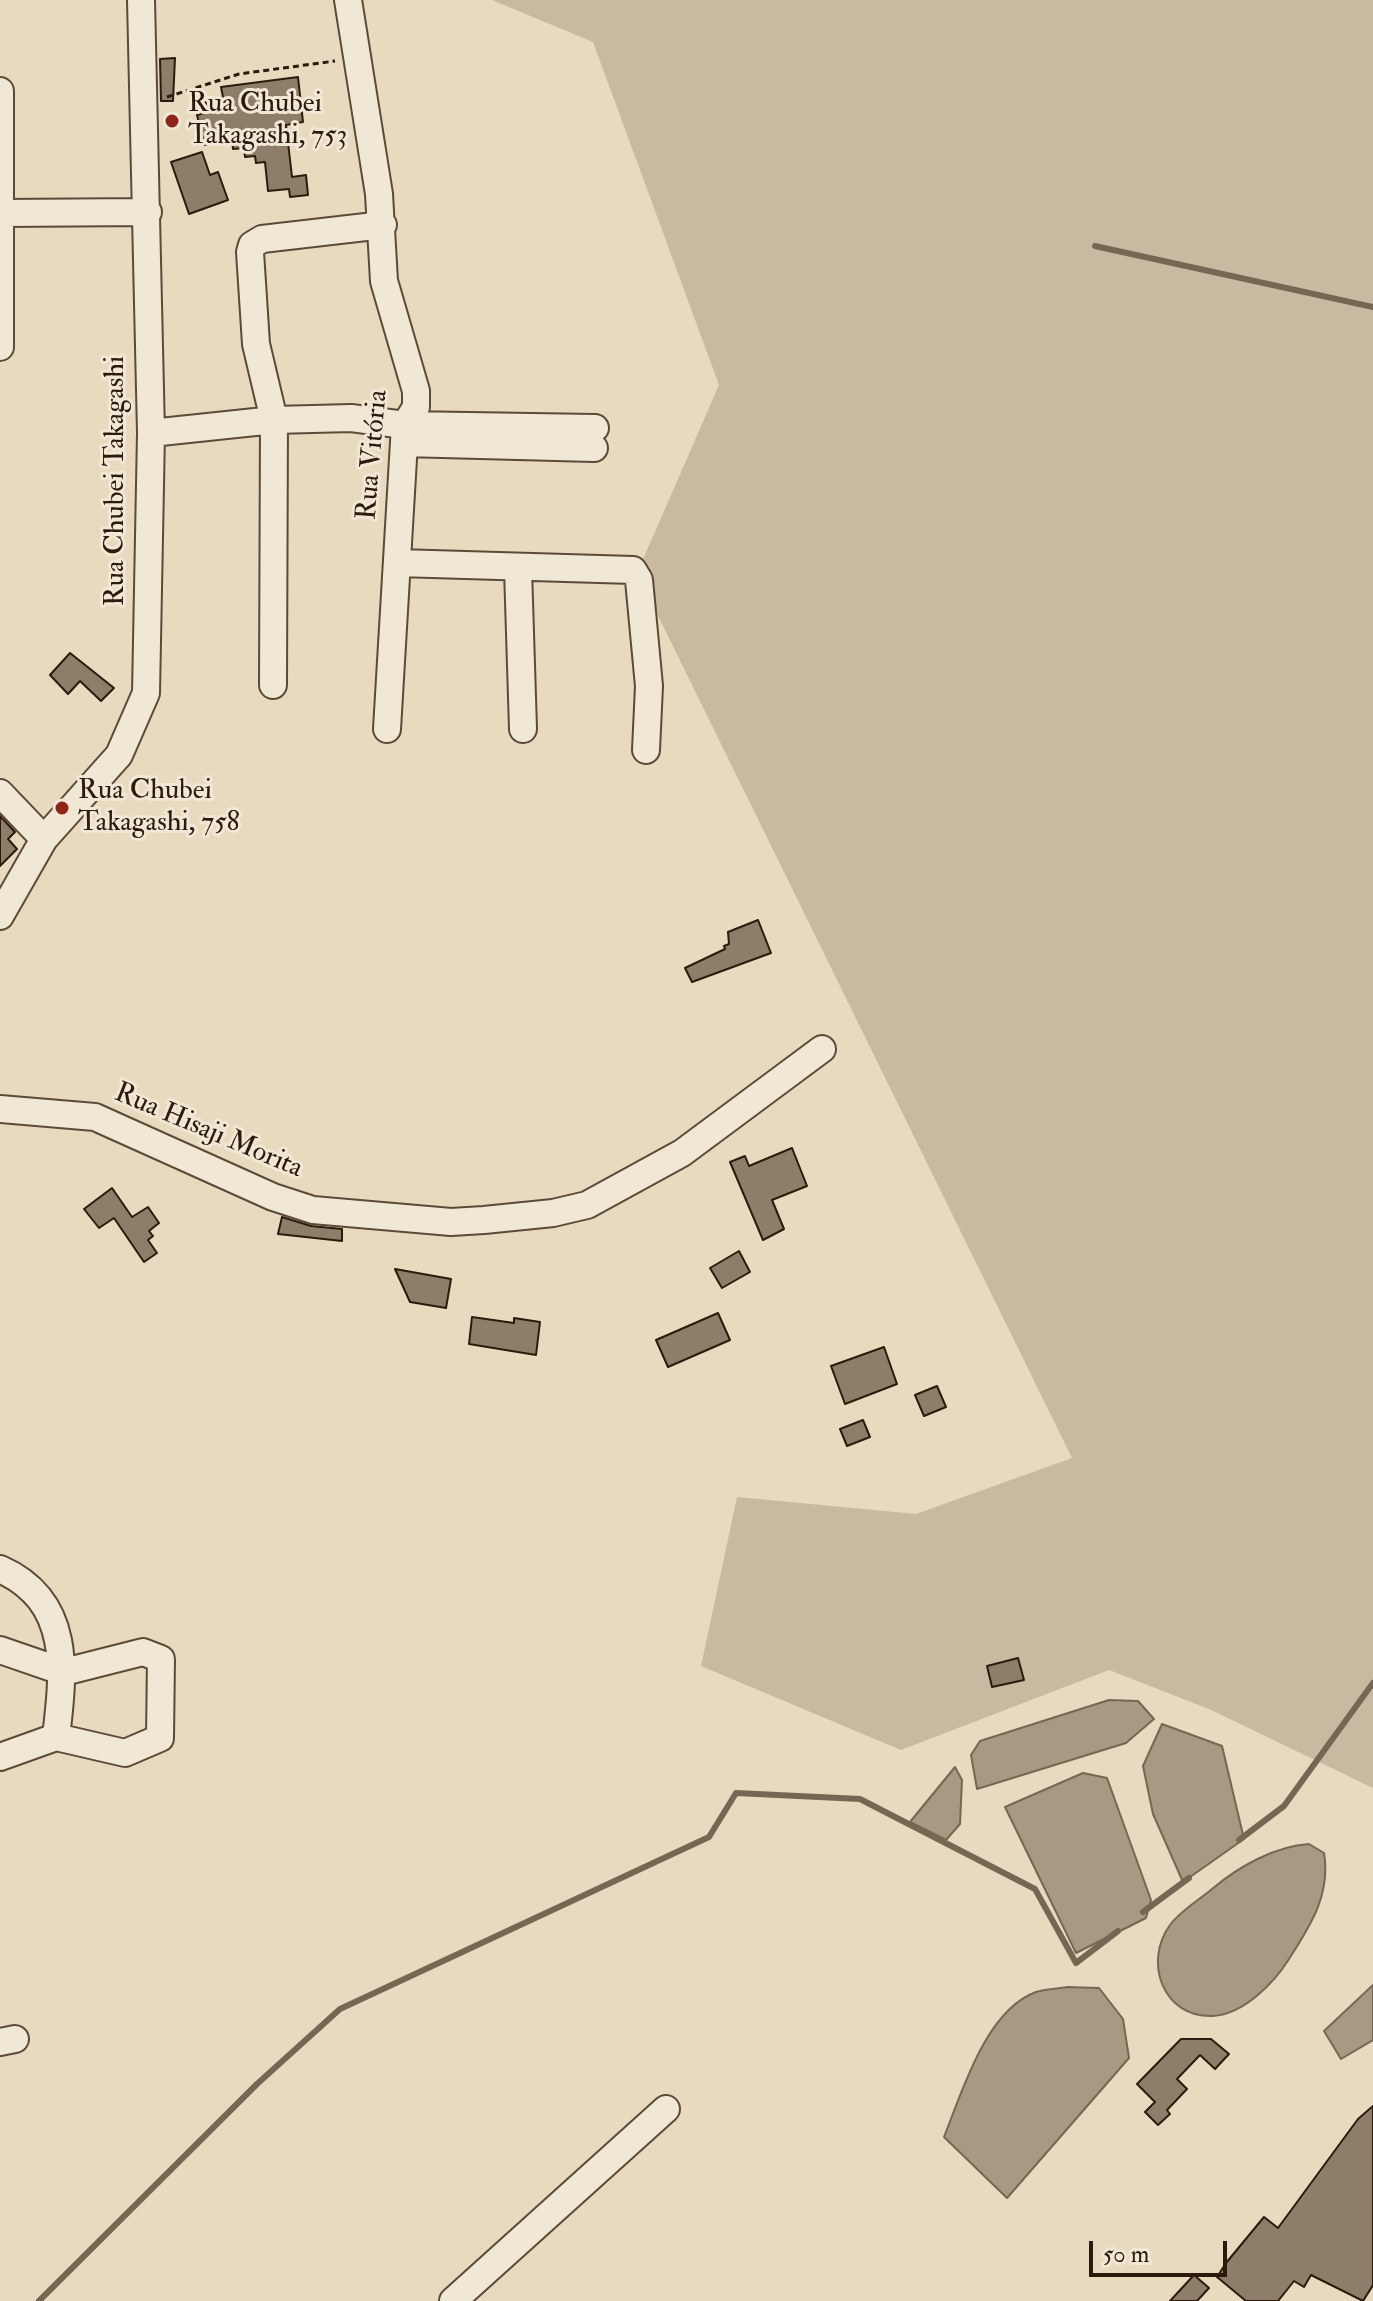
<!DOCTYPE html>
<html>
<head>
<meta charset="utf-8">
<style>
  body { margin:0 }
  #map { position:relative; width:1373px; height:2301px; overflow:hidden; background:#e8dabe; font-family:"IM FELL Double Pica",serif }
  canvas { display:block }
  .scale { position:absolute; left:1089px; top:2241px; width:138px; height:36px; box-sizing:border-box; border:4px solid #2d1a0d; border-top:0; padding-left:10px; font-size:24px; line-height:28px; white-space:nowrap; color:#2d1a0d; -webkit-text-stroke:6px #f0e7d5; paint-order:stroke }
</style>
</head>
<body>
<div id="map">
<canvas width="1373" height="2301"></canvas>
<div class="scale">50 m</div>
</div>
<script>
const ctx = document.querySelector('canvas').getContext('2d');
ctx.lineJoin = 'round';
function fill(path, color) {
  ctx.fillStyle = color;
  ctx.fill(path, 'evenodd');
}
function trace(path, color, width, dash) {
  ctx.strokeStyle = color;
  ctx.lineWidth = width;
  ctx.lineCap = dash ? 'butt' : 'round';
  ctx.setLineDash(dash || []);
  ctx.stroke(path);
}
function write(font, color, halo, rows, align = 'center') {
  ctx.font = font + ' "IM FELL Double Pica",serif';
  ctx.lineWidth = 6;
  ctx.setLineDash([]);
  ctx.textBaseline = 'middle';
  ctx.strokeStyle = halo;
  ctx.fillStyle = color;
  for (const [text, x, y, turn = 0] of rows) {
    ctx.save();
    ctx.translate(x, y);
    ctx.rotate((+turn || 0) * Math.PI / 180);
    ctx.textAlign = isNaN(turn) ? turn : align;
    if (halo) ctx.strokeText(text, 0, 0);
    ctx.fillText(text, 0, 0);
    ctx.restore();
  }
}
const green = new Path2D(`
  M492,0H1373V1788L1209,1709L1109,1670L901,1750L701,1666L737,1497L916,1514L1072,1458L637,573L719,385L593,42Z`);
const water = new Path2D(`
  M1109,1700L1138,1701L1154,1719L1126,1743L977,1789L971,1755L980,1741Z
  M1162,1724L1222,1746L1244,1839L1183,1882L1153,1814L1143,1766Z
  M955,1767L962,1780L960,1824L946,1840L910,1822Z
  M1083,1773L1107,1778L1151,1900L1146,1918L1076,1953L1005,1807Z
  M1309,1844L1324,1853C1331,1895 1310,1926 1289,1959C1274,1983 1244,2014 1213,2016C1163,2018 1143,1962 1170,1925C1180,1911 1199,1900 1212,1889C1238,1867 1275,1846 1309,1844Z
  M1373,1985V2040L1341,2059L1324,2031Z
  M1067,1987L1099,1988L1123,2019L1129,2058L1007,2198L944,2137C962,2092 986,2010 1036,1992C1045,1989 1057,1989 1067,1987Z`);
const stream = new Path2D(`
  M1095,246L1373,307
  M1239,1840L1284,1806L1373,1683
  M1143,1912L1189,1878
  M39,2301L257,2084L340,2009L709,1837L736,1793L860,1799L1035,1889L1076,1963L1118,1931`);
const building = new Path2D(`
  M175,58L173,101H161L160,59Z
  M298,77L303,122L286,125L292,177L306,175L308,195L290,197L289,189L268,191L265,162L256,163L255,156L245,157L244,148L233,149L232,139L204,145L197,115L208,112L205,100L223,97L221,87Z
  M202,152L210,175L218,172L228,200L189,214L171,162Z
  M70,653L114,688L101,701L80,681L68,694L50,675Z
  M0,816L15,832L8,839L17,849L0,866Z
  M758,920L771,953L692,982L685,968L725,949L724,946L729,944L728,932Z
  M792,1148L807,1186L772,1200L784,1229L763,1240L730,1162L745,1156L749,1166Z
  M112,1188L132,1217L148,1207L159,1223L149,1231L153,1236L148,1240L157,1253L144,1262L114,1218L99,1228L84,1209Z
  M282,1217L311,1226L342,1229V1241L278,1234Z
  M739,1251L750,1272L722,1288L710,1268Z
  M395,1269L451,1279L446,1308L410,1302Z
  M718,1313L730,1340L668,1367L656,1340Z
  M472,1317L514,1323V1318L540,1322L536,1355L469,1344Z
  M884,1347L897,1384L845,1404L831,1366Z
  M937,1386L946,1407L924,1416L915,1395Z
  M863,1420L870,1437L847,1446L840,1429Z
  M1018,1658L1024,1680L992,1687L987,1666Z
  M1181,2039H1211L1229,2054L1215,2069L1200,2055L1177,2079L1187,2089L1167,2110L1170,2114L1158,2125L1145,2112L1155,2102L1137,2084Z
  M1373,2106V2285L1363,2301L1311,2275L1304,2287L1294,2281L1278,2301H1246L1217,2277L1226,2263L1264,2217L1278,2228L1358,2119Z
  M1194,2275L1209,2288L1197,2301H1170Z`);
const path = new Path2D(`
  M167,97L239,74L335,61`);
const minor = new Path2D(`
  M348,0L379,194L384,281L416,391V407L405,425L387,729
  M0,91V347
  M1,213L148,212
  M151,433L274,420L351,418L405,425L595,428
  M404,443L594,448
  M398,563L633,570L639,580L649,686L646,750
  M518,569L523,729
  M273,685L274,420L256,344L250,252L252,245L262,239L383,225
  M0,793L44,839
  M0,916L44,839L119,755L146,693L151,433L141,0
  M0,1109L95,1117L273,1197L313,1210L451,1222L484,1220L553,1213L587,1205L682,1153L822,1049
  M0,1569C72,1601 64,1671 56,1737L0,1757
  M0,1650L64,1672L143,1652L161,1659L160,1738L125,1753L56,1737
  M0,2042L15,2039
  M453,2301L666,2109`);
const markers = [
  [172,121,8,"#8f2418"],
  [62,808,8,"#8f2418"]
];
const poiNames = [
  ["Rua Chubei",188,105],
  ["Takagashi, 753",188,137],
  ["Rua Chubei",78,792],
  ["Takagashi, 758",78,824]
];
const streetNames = [
  ["Rua Vitória",374,455,-85],
  ["Rua Chubei Takagashi",117,481,-90],
  ["Rua Hisaji Morita",208,1132,23]
];
fill(green, '#c8b9a0');
fill(water, '#a89982');
trace(water, '#776653', 2);
trace(stream, '#776653', 6);
fill(building, '#8e7e69');
trace(building, '#2d1a0d', 2);
trace(minor, '#5c4a39', 30);
trace(path, '#2d1a0d', 3, [6, 4]);
trace(minor, '#f0e7d5', 26);
for (const [x, y, r, color] of markers) {
  const dot = new Path2D();
  dot.arc(x, y, r, 0, 2 * Math.PI);
  ctx.fillStyle = color;
  ctx.fill(dot);
  trace(dot, '#f0e7d5', 3);
}
write('28px', '#2d1a0d', '#f0e7d5', poiNames, 'left');
write('28px', '#2d1a0d', '#f0e7d5', streetNames);
</script>
</body>
</html>
